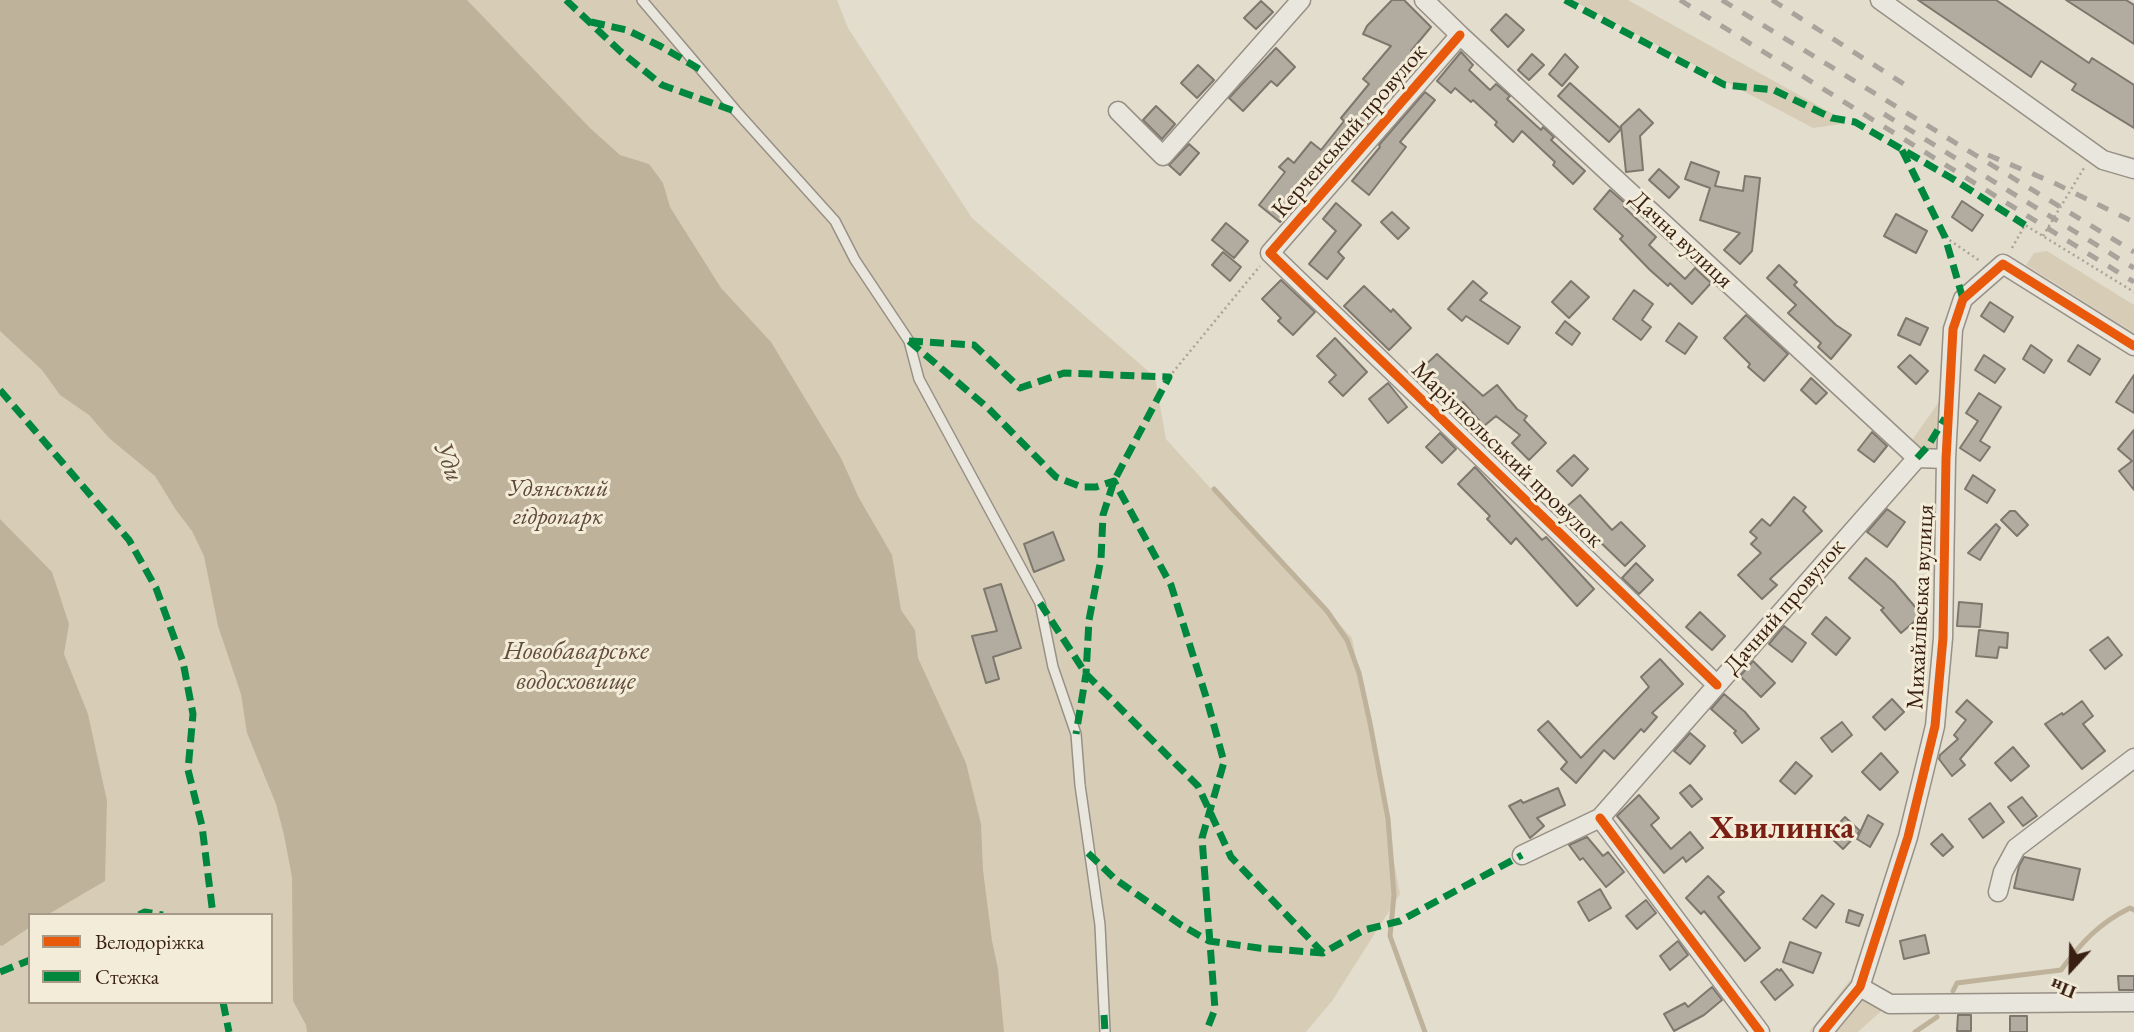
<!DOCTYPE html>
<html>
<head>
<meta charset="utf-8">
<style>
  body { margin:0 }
  #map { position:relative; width:2134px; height:1032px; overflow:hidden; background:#e3ddcd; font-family:"EB Garamond",serif }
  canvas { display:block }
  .legend { position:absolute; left:28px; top:913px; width:245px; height:91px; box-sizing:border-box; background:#f3ecd8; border:2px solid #a89a88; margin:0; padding:9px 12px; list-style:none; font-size:21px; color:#381f11 }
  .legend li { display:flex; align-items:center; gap:14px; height:35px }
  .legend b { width:35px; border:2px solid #a89a88 }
  .north { position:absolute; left:2036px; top:934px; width:70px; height:70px; -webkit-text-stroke:5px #f3ecd8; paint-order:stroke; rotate:202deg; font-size:19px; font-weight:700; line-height:28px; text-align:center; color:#381f11 }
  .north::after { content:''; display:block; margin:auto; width:24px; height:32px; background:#381f11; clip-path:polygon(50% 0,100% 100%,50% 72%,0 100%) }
</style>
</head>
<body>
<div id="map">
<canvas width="2134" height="1032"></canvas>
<ul class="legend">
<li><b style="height:9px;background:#e8590c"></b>Велодоріжка</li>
<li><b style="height:9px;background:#00873e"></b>Стежка</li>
</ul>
<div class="north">Пн</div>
</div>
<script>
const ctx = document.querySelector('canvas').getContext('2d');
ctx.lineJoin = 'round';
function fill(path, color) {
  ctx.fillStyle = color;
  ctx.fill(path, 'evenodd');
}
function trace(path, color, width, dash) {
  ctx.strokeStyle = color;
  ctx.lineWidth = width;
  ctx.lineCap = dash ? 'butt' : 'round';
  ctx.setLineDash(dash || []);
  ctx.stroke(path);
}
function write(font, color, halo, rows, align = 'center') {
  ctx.font = font + ' "EB Garamond",serif';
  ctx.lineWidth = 6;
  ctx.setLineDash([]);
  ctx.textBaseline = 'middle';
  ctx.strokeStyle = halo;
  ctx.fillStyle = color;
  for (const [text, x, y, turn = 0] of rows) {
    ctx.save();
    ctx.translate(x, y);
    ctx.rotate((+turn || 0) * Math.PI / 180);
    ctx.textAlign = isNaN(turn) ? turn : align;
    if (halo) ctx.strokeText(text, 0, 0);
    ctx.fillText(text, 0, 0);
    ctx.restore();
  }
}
const green = new Path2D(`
  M0,0H837L848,28L972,218L1155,377L1166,439L1213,491L1216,489L1352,638L1400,894L1332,1001L1306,1032H0ZM30,915H271V1002H30Z
  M1572,0H1628L1835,115L1842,124L1813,128Z
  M2047,251L2134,305V333L2026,265L2034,253Z
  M1939,402L1941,439L1936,450L1926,453L1915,448L1912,440Z
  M1850,980L1889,1004L1858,1032H1809Z`);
const water = new Path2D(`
  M0,0H467L590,128L620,155L649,164L663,183L670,207L721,288L771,342L841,458L859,498L892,555L901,610L915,630L918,658L966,763L981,824L983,870L992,941L998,969L1004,1032H307L306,1025L293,1001L292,877L284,835L276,804L247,733L241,694L218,626L204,556L192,531L176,510L155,476L109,438L89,415L60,395L42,370L0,331Z
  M0,519L52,572L69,624L64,654L88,714L107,801L105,881L47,915H30V927L2,946L0,945Z`);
const stream = new Path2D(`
  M1214,489L1327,611L1347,640L1359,673L1370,723L1388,819L1394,895L1390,936L1425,1032
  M1953,991L1957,983L2061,970C2081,943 2099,923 2130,908L2134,910
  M1915,1032L1937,1017`);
const building = new Path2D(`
  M1392,0H1404L1431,27L1411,51L1416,56L1372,108L1377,113L1338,158L1334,154L1292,201L1295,204L1280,222L1259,205L1285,172L1279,167L1288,158L1294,163L1311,142L1321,150L1344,121L1341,118L1369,84L1363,79L1391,46L1363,34L1367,26Z
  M1918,0H1996L2089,63L2092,58L2134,85V128L2072,90L2076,84L2041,61L2031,77Z
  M2066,0H2126L2134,5V44Z
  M1261,1L1273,12L1256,29L1244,18Z
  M1506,14L1524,30L1508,47L1491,30Z
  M1276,48L1295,67L1277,86L1271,81L1243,111L1229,98Z
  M1461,52L1473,65L1469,70L1490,90L1496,84L1510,96L1507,99L1541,130L1543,127L1554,137L1551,140L1585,171L1573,184L1553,165L1555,162L1522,131L1513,142L1495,125L1497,122L1473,100L1471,102L1455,88L1451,93L1437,81Z
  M1532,54L1544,65L1529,80L1518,70Z
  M1565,54L1578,67L1562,86L1549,74Z
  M1198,65L1214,80L1197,98L1181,83Z
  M1570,83L1621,129L1609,142L1558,96Z
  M1425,92L1435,100L1400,142L1406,147L1369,195L1352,181L1380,147L1379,145Z
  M1156,106L1175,124L1162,139L1143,120Z
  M1639,109L1653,123L1640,136L1643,170L1626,172L1621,126Z
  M1189,144L1199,153L1180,175L1169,165Z
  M1691,162L1719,172L1715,186L1743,191L1745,176L1760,178L1752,251L1740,264L1724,250L1740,233L1700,220L1710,188L1685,179Z
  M1659,169L1679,187L1669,198L1649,180Z
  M1610,190L1626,204L1624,207L1656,237L1649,245L1685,279L1695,268L1711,283L1692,304L1670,283L1668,286L1650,270L1620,239L1623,236L1594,209Z
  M1962,201L1983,215L1972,231L1952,217Z
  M1336,203L1361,225L1338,252L1344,258L1327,279L1309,264L1336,231L1323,219Z
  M1392,212L1409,228L1398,239L1381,222Z
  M1896,214L1927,231L1916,253L1884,236Z
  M1226,223L1248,241L1234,258L1212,240Z
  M1223,252L1241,267L1230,281L1212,265Z
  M1779,265L1797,282L1794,285L1836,325L1851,335L1831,359L1818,347L1821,343L1788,313L1796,305L1767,278Z
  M1281,280L1315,312L1293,335L1278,321L1281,318L1262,299Z
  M1473,281L1487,293L1480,300L1520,327L1508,344L1466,316L1462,321L1448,309Z
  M1571,281L1589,297L1569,318L1552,302Z
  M1364,286L1391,312L1393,309L1411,328L1389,350L1344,306Z
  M1634,290L1653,304L1642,320L1651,327L1641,340L1613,319Z
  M1990,302L2013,317L2004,332L1981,316Z
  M1746,315L1788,354L1764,381L1748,367L1750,364L1724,338Z
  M1906,318L1928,328L1920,345L1898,335Z
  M1565,321L1580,333L1572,345L1556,333Z
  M1679,323L1697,337L1685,354L1666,341Z
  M1335,338L1367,372L1343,396L1329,382L1336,375L1317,356Z
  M2031,345L2052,360L2044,373L2023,359Z
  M2078,345L2100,359L2090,375L2068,361Z
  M1437,354L1483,396L1497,385L1517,409L1527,416L1524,420L1546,443L1529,460L1512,443L1520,435L1496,416L1484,426L1463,402L1455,412L1431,392L1436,386L1420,370Z
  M1910,355L1928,371L1916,384L1898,367Z
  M1984,355L2005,369L1995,383L1975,370Z
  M2134,375V413L2116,402Z
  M1811,378L1827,393L1816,404L1801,390Z
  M1388,383L1407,407L1388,423L1369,399Z
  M1979,393L2001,407L1980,441L1990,447L1980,461L1960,448L1978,421L1966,413Z
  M2134,430V490L2119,471L2132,461L2118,449Z
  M1872,432L1887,446L1874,462L1858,450Z
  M1440,433L1456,449L1442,463L1426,447Z
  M1574,455L1588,469L1572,486L1557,471Z
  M1475,467L1542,540L1546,537L1594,589L1577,606L1516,538L1511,544L1487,519L1490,516L1458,484Z
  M1973,475L1995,490L1987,503L1965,489Z
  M1580,495L1612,530L1621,522L1645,546L1625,566L1565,508Z
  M1794,497L1806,507L1803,511L1822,531L1770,579L1777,585L1762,599L1738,575L1761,553L1751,544L1757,538L1750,532L1762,519L1770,526Z
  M1887,509L1905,522L1887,547L1867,532Z
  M2010,511H2015L2028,525L2017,536L2001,520Z
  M1996,524L2000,528L1980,560L1968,553Z
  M1053,532L1064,560L1034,572L1024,544Z
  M1866,558L1894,582L1922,615L1901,633L1881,610L1884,608L1849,578Z
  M1636,563L1653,580L1639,594L1622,578Z
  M1001,584L1021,648L993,657L999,679L986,683L972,636L997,631L984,589Z
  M1959,602L1982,604L1980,627L1957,626Z
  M1700,612L1725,636L1712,650L1686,627Z
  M1826,617L1850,638L1836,655L1812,634Z
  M1784,626L1806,643L1792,662L1769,644Z
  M1979,630L2008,633L2007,648L1999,647L1997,658L1976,656Z
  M2108,637L2122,655L2105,669L2090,650Z
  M1660,659L1683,684L1652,713L1657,717L1644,732L1641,729L1614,759L1604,750L1576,783L1561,769L1567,762L1538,730L1548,721L1581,758L1649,687L1641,677Z
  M1753,661L1775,683L1761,697L1740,676Z
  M1724,694L1745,712L1759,729L1742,743L1734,733L1736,731L1711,709Z
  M1892,699L1904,712L1885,730L1873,717Z
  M1967,700L1992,722L1960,759L1965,765L1952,776L1939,759L1940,755L1958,739L1954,735L1966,720L1956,712Z
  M2082,701L2093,716L2083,724L2105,751L2082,769L2045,724L2062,713L2063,715Z
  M1842,722L1852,735L1832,752L1821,738Z
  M1690,733L1705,746L1690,764L1674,751Z
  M2013,747L2029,766L2011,781L1995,763Z
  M1881,753L1898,772L1880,790L1862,772Z
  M1796,762L1812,776L1795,794L1780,781Z
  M1690,785L1702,799L1692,807L1680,793Z
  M1558,788L1565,805L1537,818L1544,826L1530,838L1509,806L1521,800L1523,803Z
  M1639,795L1659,818L1651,825L1671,849L1690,832L1703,848L1686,862L1683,857L1664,873L1617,816Z
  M2022,797L2037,816L2023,826L2008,807Z
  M1990,803L2004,822L1983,838L1969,819Z
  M1868,815L1883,824L1870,847L1857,839Z
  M1845,817L1860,831L1843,849L1828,835Z
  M1942,834L1953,847L1943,856L1931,844Z
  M1587,837L1603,856L1608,852L1624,872L1606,887L1583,858L1580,860L1569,845Z
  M2024,857L2080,869L2073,900L2014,888L2019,866Z
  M1708,876L1724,892L1718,897L1760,948L1745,961L1704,911L1701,914L1686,898Z
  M1600,889L1611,908L1589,921L1578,902Z
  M1822,895L1834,904L1816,928L1803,919Z
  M1646,900L1656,913L1637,929L1626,916Z
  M1849,910L1863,915L1859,926L1846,922Z
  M1925,935L1929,953L1904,959L1900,941Z
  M1678,941L1688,955L1670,970L1660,956Z
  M1790,942L1821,953L1813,973L1783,962Z
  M1777,969L1780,971L1781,969L1793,985L1775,1000L1761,982Z
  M2118,976H2134V990H2119Z
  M1712,987L1722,1000L1704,1015L1674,1031L1664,1014L1685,1003L1688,1007Z
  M1958,1015H1971V1031H1957Z
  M2010,1016H2027V1032H2010Z`);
const path = new Path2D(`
  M2043,236L2084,168
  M1945,237L1980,261
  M2012,248L2025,225L2134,292
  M1169,377L1260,266`);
const lane = new Path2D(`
  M642,0L737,112L835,221L855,260L909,341L919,379L1040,603L1053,667L1076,734L1080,785L1100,925L1105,1032`);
const street = new Path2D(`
  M1424,0L1460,35L1917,458L1946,459
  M1880,0L2103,160L2134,169
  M1460,35L1270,253L1717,685
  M1118,111L1163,156L1301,0
  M1600,818L1760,1032
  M1522,855L1600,818L1917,458
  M1998,892L2003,872L2016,848L2134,758
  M1860,987L1890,1004L2134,1002
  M1823,1032L1860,987L1908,837L1935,726L1943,638L1946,459L1953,329L1963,299L2003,264L2134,346`);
const rail = new Path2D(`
  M1680,0L2134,282
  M1722,0L2134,252
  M1772,0L1907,86
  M1884,114L2134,268
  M1988,155L2052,182L2134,222`);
const quiet = new Path2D(`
  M566,0L620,51L662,85L737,112
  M1565,0L1725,85L1774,90L1832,118L1855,122L1953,179L2025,225
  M591,22L627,30L660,46L701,70
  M1902,150L1945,237L1963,299
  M909,341L988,408L1056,477L1082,487H1096L1114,481L1171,585L1207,700L1224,762L1202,838L1215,1009L1206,1032
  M909,341L974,345L1020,388L1064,373L1169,377L1114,481L1103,515L1101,559L1089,620L1086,674L1076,734
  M0,390L129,540L156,588L183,662L193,714L188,770L202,826L213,915
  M1917,458L1928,446L1945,418
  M1040,603L1086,674L1198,786L1231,857L1323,953
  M1088,853L1115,879L1181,925L1209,941L1259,948L1323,953L1364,930L1400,921L1522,855
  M139,915L145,912L163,915
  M0,972L30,960
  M223,1002L229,1032
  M1104,1015L1105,1032`);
const cycleway = new Path2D(`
  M1460,35L1270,253L1717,685
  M1600,818L1760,1032
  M1823,1032L1860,987L1908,837L1935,726L1943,638L1946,459L1953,329L1963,299L2003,264L2134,346`);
const streetNames = [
  ["Керченський провулок",1350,131,-49],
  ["Дачна вулиця",1681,240,43],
  ["Маріупольський провулок",1507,455,44],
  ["Дачний провулок",1785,607,-49],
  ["Михайлівська вулиця",1921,607,-87]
];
const parkNames = [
  ["Удянський",558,489],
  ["гідропарк",558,517]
];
const waterNames = [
  ["Уди",448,462,69],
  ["Новобаварське",576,652],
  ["водосховище",576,682]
];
const districtNames = [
  ["Хвилинка",1782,829]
];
fill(green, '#d7cdb7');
fill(water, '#bfb29b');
trace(stream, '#bfb29b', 5);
fill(building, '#b2aca0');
trace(building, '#7e776d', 2);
trace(lane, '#979086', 12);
trace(street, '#979086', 21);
trace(path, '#a8a39b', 2.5, [2, 3.5]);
trace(lane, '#e9e6de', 9);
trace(street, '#e9e6de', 18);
trace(rail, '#a8a39b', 5, [12, 12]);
trace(quiet, '#00873e', 7, [14, 7]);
trace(cycleway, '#e8590c', 9);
write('24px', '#381f11', '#f3ecd8', streetNames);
write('italic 24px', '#5e4736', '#f3ecd8', parkNames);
write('italic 26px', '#624c3a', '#f3ecd8', waterNames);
write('bold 32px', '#7a1f14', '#f3ecd8', districtNames);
</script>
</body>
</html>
